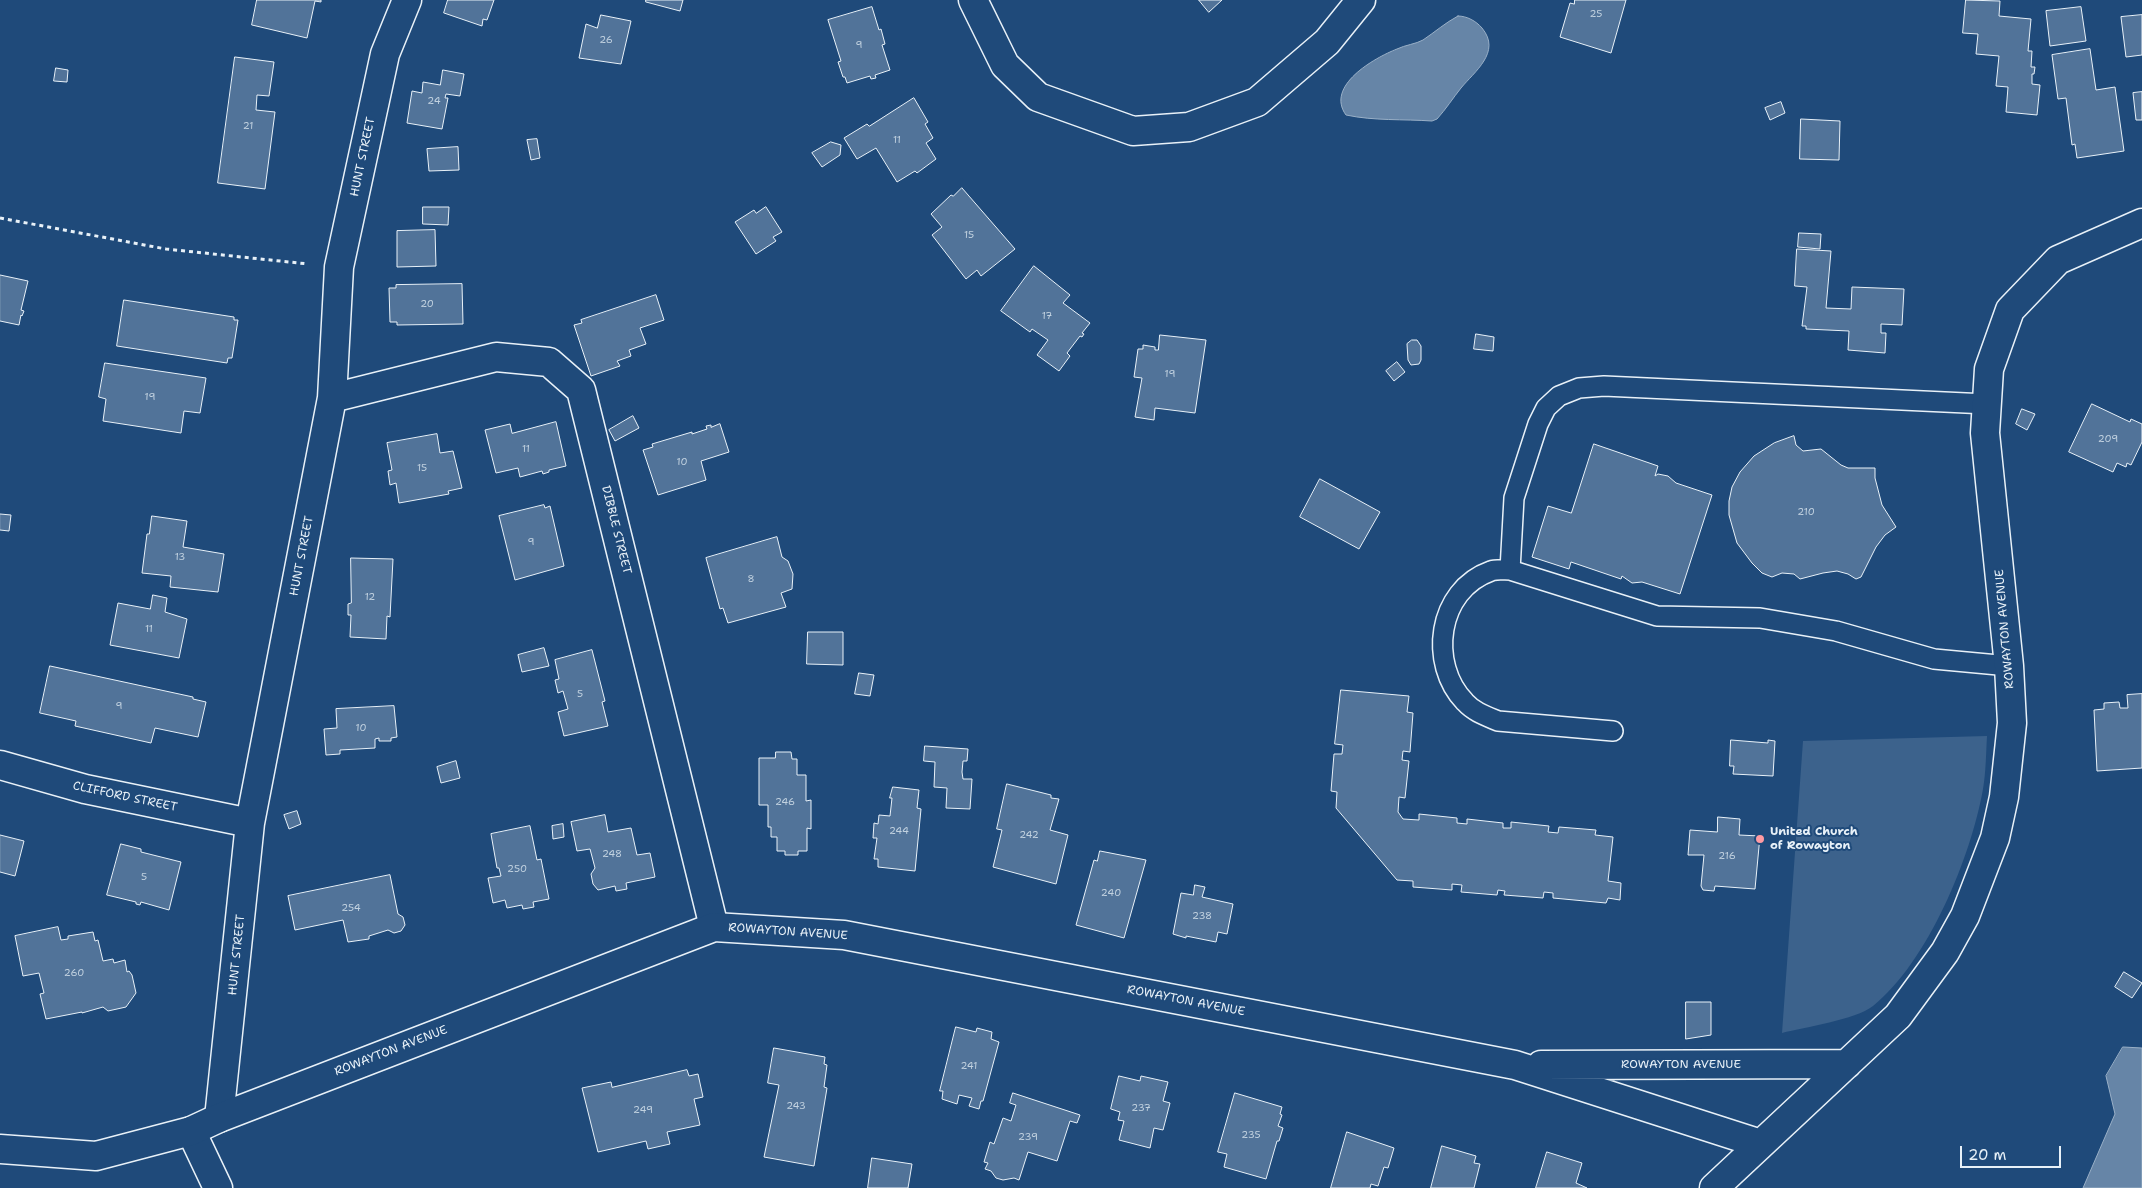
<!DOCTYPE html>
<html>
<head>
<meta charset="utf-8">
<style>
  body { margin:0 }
  #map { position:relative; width:2142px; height:1188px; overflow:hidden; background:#1f4a7a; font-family:"Shantell Sans",sans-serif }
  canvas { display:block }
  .scale { position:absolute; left:1960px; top:1146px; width:101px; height:22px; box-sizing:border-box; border:2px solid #e8f1f8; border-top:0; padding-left:6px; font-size:15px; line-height:18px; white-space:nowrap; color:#e8f1f8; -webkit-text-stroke:4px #1f4a7a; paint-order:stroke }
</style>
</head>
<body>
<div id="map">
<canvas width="2142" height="1188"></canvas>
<div class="scale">20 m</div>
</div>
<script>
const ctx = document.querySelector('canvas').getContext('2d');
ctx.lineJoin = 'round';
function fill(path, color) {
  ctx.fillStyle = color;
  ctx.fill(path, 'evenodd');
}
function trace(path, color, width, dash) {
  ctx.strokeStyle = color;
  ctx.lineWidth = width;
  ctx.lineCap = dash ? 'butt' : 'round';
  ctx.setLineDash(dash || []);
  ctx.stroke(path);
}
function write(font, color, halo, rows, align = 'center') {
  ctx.font = font + ' "Shantell Sans",sans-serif';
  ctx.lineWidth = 4;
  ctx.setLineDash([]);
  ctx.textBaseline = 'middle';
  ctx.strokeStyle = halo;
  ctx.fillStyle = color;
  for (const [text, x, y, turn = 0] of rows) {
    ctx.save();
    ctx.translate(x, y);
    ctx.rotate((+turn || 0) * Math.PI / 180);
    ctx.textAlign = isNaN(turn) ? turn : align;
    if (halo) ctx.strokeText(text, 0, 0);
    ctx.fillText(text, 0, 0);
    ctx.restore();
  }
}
const green = new Path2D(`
  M1987,736C1986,753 1986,772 1983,789C1971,857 1928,962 1873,1006C1855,1020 1805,1027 1782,1033L1803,741Z`);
const water = new Path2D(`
  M1458,16C1467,16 1476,21 1482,28C1502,52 1474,72 1461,88C1453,98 1446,109 1437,119L1432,121C1403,119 1374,121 1346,115C1325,86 1374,58 1397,49C1405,45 1416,44 1423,40C1435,32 1445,23 1458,16Z
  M2123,1047L2142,1048V1188H2083L2115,1114L2106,1076Z`);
const building = new Path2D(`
  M257,0H321V2L315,1L307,38L252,25Z
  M448,0H494L487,20L483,19L482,26L444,13Z
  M646,0H683L680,11L646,2Z
  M1199,0H1222L1209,12Z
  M1575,0H1626L1611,53L1560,37L1570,3L1574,4Z
  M1966,0L2000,1L1999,16L2031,19L2028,51H2032L2031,67H2035L2034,74H2032V84L2040,85L2037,115L2006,112L2008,87L1996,86L1999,56L1976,54L1978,34L1963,33Z
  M872,7L879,30L881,29L885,44L882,45L890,70L875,75L876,78L871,79L870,76L847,83L845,77H843L838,62L841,61L828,20Z
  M2081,7L2086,41L2050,46L2046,11Z
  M601,15L631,21L621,64L579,58L586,24L597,28Z
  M2142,15V55L2126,57L2121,17Z
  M2090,49L2096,90L2115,87L2124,151L2077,158L2075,144L2072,145L2066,98L2058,99L2052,55Z
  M235,57L274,62L269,96L257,95L256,110L275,112L265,189L218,183Z
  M56,68L68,70L67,82L54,81Z
  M443,70L464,74L460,96L446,94L445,98H448L442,129L407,123L412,91L422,93L423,82L440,85Z
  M2142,92V120H2136L2133,93Z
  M914,98L928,122L925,124L933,138L926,143L936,159L917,173L915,171L897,182L876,148L857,159L844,138L867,124L869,126Z
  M1781,102L1785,113L1770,120L1765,108Z
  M1801,119L1840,121L1839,160L1800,159Z
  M537,139L540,158L531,160L527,140Z
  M831,142L841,145L840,155L822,167L812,153Z
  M458,147L459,170L429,171L427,149Z
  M962,188L1015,249L981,276L977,270L966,279L932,235L942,227L931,214L951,195L953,196Z
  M423,207H449L448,225L423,224Z
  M766,207L782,232L773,237L776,241L756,254L735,222L754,210L756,213Z
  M435,230L436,266L397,267V231Z
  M1799,233L1821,234L1820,249L1798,247Z
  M1797,249L1831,251L1826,308L1851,309L1852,287L1904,289L1902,325L1881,324V333H1886L1885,353L1848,350L1849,331L1806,329V326H1802L1807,287L1795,286Z
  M1034,266L1070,295L1063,303L1090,323L1082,333L1084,334L1082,337L1080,336L1067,353L1070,356L1059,371L1037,355L1048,340L1032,329L1030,332L1001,311Z
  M0,275L28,281L21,310L24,311L22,316L21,315L19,325L0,321Z
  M462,284L463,324L397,325V322H390L389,288H396V285Z
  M656,295L664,320L640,328L646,344L629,350L631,356L617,361L620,366L591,376L574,325L582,323L581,320Z
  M124,300L234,317V320H238L232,358H228L227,363L117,346Z
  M1476,334L1494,337L1493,351L1474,349Z
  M1160,335L1206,340L1195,413L1155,408L1154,420L1135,417L1142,378L1134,377L1138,349H1143V345L1155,347V350H1158Z
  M1412,340H1417L1421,346V360L1419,364L1411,365L1408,360L1407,344Z
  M1397,362L1405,372L1394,381L1386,371Z
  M105,363L206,378L200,413L184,411L181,433L103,421L106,399L99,397Z
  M2092,404L2130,422L2131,419L2142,424V442L2131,465L2127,463L2126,467L2117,463L2113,472L2069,452Z
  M2022,409L2035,414L2027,430L2016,424Z
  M633,416L639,428L615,441L609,430Z
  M556,422L566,466L549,470V472L543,474L542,471L520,477L518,468L496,473L485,430L510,424L512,433Z
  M720,424L729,452L701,461L706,480L658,495L643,450L653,447L652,444L692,432V434L707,429L706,426L711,425V427Z
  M437,434L440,453L453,451L462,488L448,491L449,494L399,503L396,483L390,485L388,471L392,470L387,443Z
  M1794,436L1796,445L1803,451L1821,449L1841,465L1848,468H1875V478L1882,505L1896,527L1885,535L1876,547L1861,577L1856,579L1848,574L1837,571L1823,573L1800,579L1794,574L1782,573L1772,577L1762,573L1752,563L1737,543L1729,515V501L1732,487L1740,472L1754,456L1774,443Z
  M1594,444L1658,466L1655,476L1658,474L1668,476L1676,483L1712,495L1680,594L1642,582L1632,583L1622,576L1621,579L1571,562L1569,569L1532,557L1548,506L1571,513Z
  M1320,479L1380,512L1359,549L1300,517Z
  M544,505L545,508L550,506L564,566L515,580L499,516Z
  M0,514L11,515L9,531L0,530Z
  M152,516L187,521L183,547L224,554L218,592L170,587L171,576L142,573L147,534H149Z
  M777,537L782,557L788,561L793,574L792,589L781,593L786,607L728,623L723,608L720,609L706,558Z
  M351,558L393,559L390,617L387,616L386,639L350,637L351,615H348V604L351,603Z
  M153,595L167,598L165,612L187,619L179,658L110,645L118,603L150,609Z
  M808,632H843V665L807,664Z
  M544,648L549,666L522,672L518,655Z
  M592,650L605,701L602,702L608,726L564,736L558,712L568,709L563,691L558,693L555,680L559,679L555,660Z
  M50,666L193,697V699L206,702L198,737L155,728L151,743L75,726L76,721L40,713Z
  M859,673L874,675L870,696L855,694Z
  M1341,690L1409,696L1407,712L1413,713L1410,752L1403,751L1402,760L1409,761L1405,798L1399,797L1398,812L1403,819L1419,820V814L1457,818V823L1467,824V819L1503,823V828H1511V822L1549,826L1548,832L1558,833L1559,827L1596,830L1595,835L1613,837L1608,881L1621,883L1620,900L1608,898L1606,903L1553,898V893L1544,892L1543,898L1504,895L1505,891L1498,890L1497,895L1461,892L1462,885L1452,884V890L1413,887V881L1397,880L1336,808L1337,792L1331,791L1334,754H1342L1343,745L1335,744Z
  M2142,694V768L2097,771L2094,710L2104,709V703L2119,702L2120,708H2128L2127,695Z
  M394,706L397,737L391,738V741H379V738L375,739V748L340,750V754L326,755L324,729L337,728L336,709Z
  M1731,740L1768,743V740L1775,741L1773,776L1733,774L1734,766H1730Z
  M925,746L968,749L967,761H963L962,772L963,779H972L970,809L946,808L947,788L934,787L935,762L924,761Z
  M776,752H791L792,759H797V775H806V801L811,800V829L807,828V851H798V855H785V851H777V837H771V827H768V805H759V758H775Z
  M456,761L460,778L441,783L437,767Z
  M1007,784L1051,795V798L1059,799L1050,830L1068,835L1056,884L993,867L1002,830L997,829Z
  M893,787L919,790L917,808L921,809L915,871L878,867V859H874L877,838H873L874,823L878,824L879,815L890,816L892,798H890Z
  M297,811L301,824L289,829L284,815Z
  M605,815L608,832L631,828L637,855L650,853L655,877L626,883L627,889L616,891L615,886L598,890L593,884L591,874L595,868L590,849L577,851L571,822Z
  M1718,817L1740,819L1739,835L1760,836L1755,889L1715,886L1714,891L1703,890L1701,886L1704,855H1688L1690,830L1717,832Z
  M563,824L564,837L553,839L552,826Z
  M530,826L537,860L541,859L549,899L533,902L534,907L523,909L522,905L507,908L505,900L493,903L488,878L501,876L499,868H497L491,834Z
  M0,835L24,841L15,876L0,872Z
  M121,844L141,849V852L181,862L169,910L141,902L140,905L136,904V902L107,895Z
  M1100,851L1146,860L1124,938L1076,925L1094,860L1097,861Z
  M390,875L398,914L403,917L405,925L401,931L394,933L388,930L369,936V939L348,942L343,920L295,930L288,896Z
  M1195,885L1205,887L1202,897L1233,904L1227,934L1218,932L1216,942L1186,936V938L1173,934L1181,893L1193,895Z
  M58,927L61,940L68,939V936L93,932L95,941L98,940L103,961L113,959L114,963L125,960L127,972L129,971L132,975L136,993L126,1007L108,1011L103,1007L82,1013V1012L46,1019L40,994L44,993L39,973L23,976L15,936Z
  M2124,972L2142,983L2132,998L2115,987Z
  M1686,1002H1711V1035L1686,1039Z
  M956,1027L976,1032L977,1028L992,1032L991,1039L999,1042L983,1101H981L979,1109L969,1106L972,1098L959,1095L957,1104L942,1099L943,1091H940Z
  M774,1048L825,1057L824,1064L827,1065L824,1087L827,1088L814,1166L764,1157L779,1085L768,1083Z
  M687,1070L689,1076L698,1074L703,1097L694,1099L700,1125L667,1132L670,1144L648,1149L646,1141L598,1152L582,1088L611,1082L612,1087Z
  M1119,1076L1140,1081L1141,1076L1168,1082L1163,1101L1170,1103L1163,1130L1154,1128L1150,1148L1119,1140L1124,1121L1118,1120L1120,1112L1111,1109Z
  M1013,1093L1080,1115L1077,1123L1070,1121L1057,1161L1028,1152L1019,1180L1014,1178L1003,1180L996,1178L991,1171L985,1169L988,1163L984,1162L990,1142L994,1144L1003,1118L1011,1121L1016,1105L1010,1103Z
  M1235,1093L1282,1107L1280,1114L1282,1115L1278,1126L1283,1128L1279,1141H1277L1266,1179L1224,1167L1227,1154L1218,1152Z
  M1347,1132L1394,1148L1388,1168L1384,1167L1378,1186L1371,1184L1370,1188H1331Z
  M1442,1146L1476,1156L1474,1163L1480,1164L1474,1188H1431Z
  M1547,1152L1582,1163L1576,1183L1587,1188H1536Z
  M872,1158L912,1164L908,1188H868Z`);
const path = new Path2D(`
  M0,218L166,249L308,264`);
const lane = new Path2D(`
  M1510,570L1514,498L1538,424L1546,408L1559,396L1579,388L1604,386L1987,404
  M1613,731L1498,721C1486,716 1474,712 1465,702C1428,664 1437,590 1491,571C1496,569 1504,570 1510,570L1657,616L1760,618L1836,631L1934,659L2009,666`);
const street = new Path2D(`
  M973,0L1005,65L1038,97L1133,131L1189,127L1257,102L1327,42L1361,0
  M332,398L496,357L549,362L581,390L714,927
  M0,765L85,789L250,823
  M219,1118L250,823L332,398L339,267L385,54L407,0
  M191,1131L218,1188`);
const secondary = new Path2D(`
  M1541,1065L1847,1064
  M0,1149L96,1156L191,1131L219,1118L714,927L844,935L1515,1065L1761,1144
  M1714,1188L1898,1016L1945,952L1965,916L1995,838L2004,797L2012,723L2009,666L1985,433L1989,369L2010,310L2058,260L2142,223`);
const markers = [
  [1760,839,5,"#ff9aa2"]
];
const numberNames = [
  ["25",1596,14],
  ["26",606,40],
  ["9",859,45],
  ["24",434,101],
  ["21",248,126],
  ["11",897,140],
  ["15",969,235],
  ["20",427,304],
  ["17",1047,316],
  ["19",1170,374],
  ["19",150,397],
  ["209",2108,439],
  ["11",526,449],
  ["10",682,462],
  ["15",422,468],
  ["210",1806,512],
  ["9",531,542],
  ["13",180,557],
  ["8",751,579],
  ["12",370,597],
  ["11",149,629],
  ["5",580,694],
  ["9",119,706],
  ["10",361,728],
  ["246",785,802],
  ["244",899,831],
  ["242",1029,835],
  ["248",612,854],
  ["216",1727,856],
  ["250",517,869],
  ["5",144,877],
  ["240",1111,893],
  ["254",351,908],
  ["238",1202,916],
  ["260",74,973],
  ["241",969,1066],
  ["243",796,1106],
  ["237",1141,1108],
  ["249",643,1110],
  ["235",1251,1135],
  ["239",1028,1137]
];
const streetNames = [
  ["HUNT STREET",363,157,-78],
  ["DIBBLE STREET",616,530,76],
  ["HUNT STREET",302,556,-79],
  ["ROWAYTON AVENUE",2005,629,-95],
  ["CLIFFORD STREET",125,797,12],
  ["ROWAYTON AVENUE",788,932,4],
  ["HUNT STREET",237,955,-84],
  ["ROWAYTON AVENUE",1186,1001,11],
  ["ROWAYTON AVENUE",391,1051,-21],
  ["ROWAYTON AVENUE",1681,1065]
];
const poiNames = [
  ["United Church",1770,832],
  ["of Rowayton",1770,846]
];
fill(green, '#3c628c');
fill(water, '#6685a7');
trace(water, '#9ab0c7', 1);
fill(building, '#517399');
trace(building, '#e8f1f8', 1);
trace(lane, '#e8f1f8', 22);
trace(street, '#e8f1f8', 31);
trace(secondary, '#e8f1f8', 31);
trace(path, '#e8f1f8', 3, [4, 4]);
trace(lane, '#1f4a7a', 19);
trace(street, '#1f4a7a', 28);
trace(secondary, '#1f4a7a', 28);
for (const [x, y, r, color] of markers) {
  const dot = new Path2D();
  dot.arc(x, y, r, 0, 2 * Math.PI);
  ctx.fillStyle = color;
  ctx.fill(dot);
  trace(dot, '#1f4a7a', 2);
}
write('10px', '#c2d2e0', null, numberNames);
write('12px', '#e8f1f8', '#1f4a7a', streetNames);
write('bold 12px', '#e8f1f8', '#1f4a7a', poiNames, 'left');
</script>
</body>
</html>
